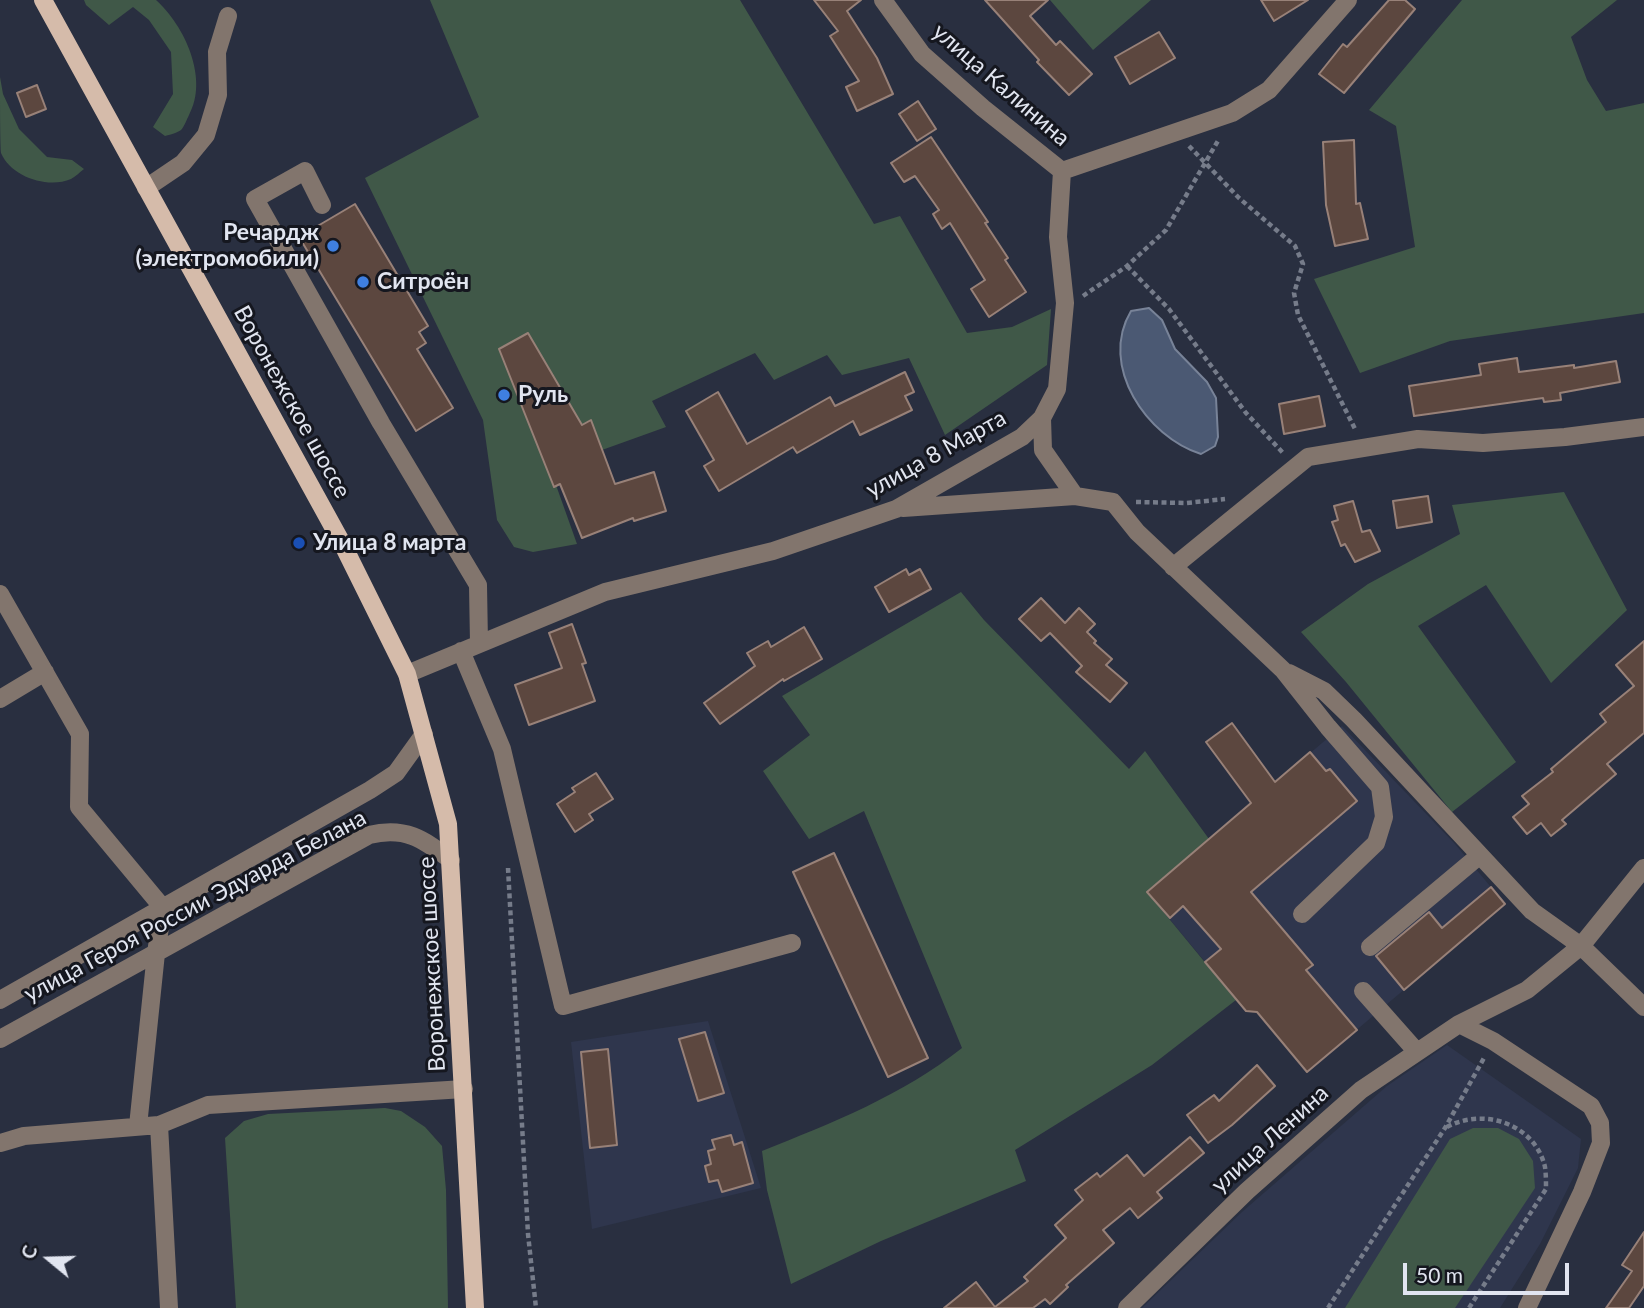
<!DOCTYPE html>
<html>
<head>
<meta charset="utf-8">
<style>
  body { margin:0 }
  #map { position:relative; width:1644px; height:1308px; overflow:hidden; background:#292f40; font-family:Lato,sans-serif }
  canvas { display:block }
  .north { position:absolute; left:14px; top:1224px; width:70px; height:70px; -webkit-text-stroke:5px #15171f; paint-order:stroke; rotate:289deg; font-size:19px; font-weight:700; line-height:28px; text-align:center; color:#e1e5f0 }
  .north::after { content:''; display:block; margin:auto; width:24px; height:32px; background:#e1e5f0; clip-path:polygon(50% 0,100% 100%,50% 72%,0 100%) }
  .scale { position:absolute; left:1403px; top:1263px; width:166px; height:32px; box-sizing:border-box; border:4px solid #e1e5f0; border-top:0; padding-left:9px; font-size:21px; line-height:24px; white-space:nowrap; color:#e1e5f0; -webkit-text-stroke:5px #15171f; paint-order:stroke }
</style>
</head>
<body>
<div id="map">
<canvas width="1644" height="1308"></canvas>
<div class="north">С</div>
<div class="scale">50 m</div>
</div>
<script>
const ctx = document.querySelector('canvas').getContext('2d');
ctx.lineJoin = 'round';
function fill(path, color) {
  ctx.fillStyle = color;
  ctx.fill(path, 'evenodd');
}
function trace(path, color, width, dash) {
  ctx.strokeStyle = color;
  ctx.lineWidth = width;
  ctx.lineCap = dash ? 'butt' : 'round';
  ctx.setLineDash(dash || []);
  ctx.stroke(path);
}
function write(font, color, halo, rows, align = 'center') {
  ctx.font = font + ' Lato,sans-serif';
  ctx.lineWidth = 6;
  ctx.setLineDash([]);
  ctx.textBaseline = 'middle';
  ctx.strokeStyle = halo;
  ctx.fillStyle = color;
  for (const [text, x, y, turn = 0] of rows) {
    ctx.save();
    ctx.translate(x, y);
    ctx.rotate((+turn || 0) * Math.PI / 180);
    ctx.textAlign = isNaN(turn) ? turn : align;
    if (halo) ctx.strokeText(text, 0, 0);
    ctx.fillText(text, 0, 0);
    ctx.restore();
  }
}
const built = new Path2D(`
  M1342,726L1455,844L1505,904L1307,1072L1257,1012L1246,1011L1147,892Z
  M708,1021L761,1188L592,1229L571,1042Z
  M1447,1045L1581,1139L1578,1168L1540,1244L1500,1308H1142L1242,1212L1387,1086Z`);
const green = new Path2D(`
  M84,0H156C185,26 209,79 189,115C187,119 184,127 181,130C177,133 169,135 165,136L153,127L173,94L171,52L149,20L133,7L109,25L86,5Z
  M430,0H740L874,224L900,216L967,333L1012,327L1051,309L1047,365L945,435L909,358L842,375L827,355L774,380L755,353L652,401L666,427L602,450L551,471L577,544L533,552L514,547L497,520L483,420L365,178L479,117Z
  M1050,0H1151L1093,50Z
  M1462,0H1617L1571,37L1587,80L1606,111L1644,103V313L1450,341L1360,373L1314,279L1415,247L1396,126L1369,110Z
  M0,77L3,94L19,129L47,157L72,160L84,169C80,172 75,177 71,179C48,189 11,177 1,153C0,144 0,90 0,77Z
  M1564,492L1627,610L1551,683L1486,585L1418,626L1516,762L1452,812L1346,682L1301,632L1368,584L1460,534L1452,505Z
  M961,592L984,620L1129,769L1145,751L1209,839L1147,892L1236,1000L1152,1065L1015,1150L1026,1181L881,1241L791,1284L767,1190L762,1151C832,1123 903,1095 962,1048L864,811L809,839L763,771L810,735L782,696Z
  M385,1108L401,1111L425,1127L442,1146L446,1190L448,1308H236L225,1138L244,1121L268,1114Z
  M1473,1128H1498L1519,1139L1533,1161L1535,1188L1455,1308H1345L1450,1139Z`);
const water = new Path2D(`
  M1149,308L1162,320L1175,349L1207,382L1216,398L1218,437L1215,446L1201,454C1147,437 1098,366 1131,311Z`);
const building = new Path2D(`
  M814,0H861L847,11L877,58L893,94L857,111L846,87L859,81L830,36L838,31Z
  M985,0H1048L1030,16L1056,45L1060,41L1092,74L1069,95L1037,62L1039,60Z
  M1261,0H1308L1274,21Z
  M1389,0H1405L1415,9L1344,93L1319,74L1343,44L1347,47Z
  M1159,32L1175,58L1130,84L1115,57Z
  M37,85L46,109L26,117L17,93Z
  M918,101L936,129L917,141L899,114Z
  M931,137L988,222L985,223L1008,258L1005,260L1026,292L989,317L971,289L985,280L950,223L942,229L933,214L939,210L915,176L904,182L891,163Z
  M1354,140L1356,204L1360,203L1368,239L1335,246L1326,205L1323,142Z
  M355,204L428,326L419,332L426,343L417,349L453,408L416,431L299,237Z
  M528,333L582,425L591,420L615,484L654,472L666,511L634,521L633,518L582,538L560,484L554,487L499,349Z
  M1517,358L1519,372L1574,365V368L1616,361L1620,382L1560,393L1561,400L1544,402L1543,398L1414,416L1409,386L1481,375L1479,364Z
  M905,372L914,392L905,396L912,410L860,435L853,421L797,453L793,447L719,491L704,466L714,460L686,411L718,392L747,444L830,397L835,406Z
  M1319,396L1325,426L1284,434L1279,404Z
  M1428,496L1432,522L1397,528L1393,501Z
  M1353,501L1362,532L1370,530L1380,551L1355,562L1345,544L1341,546L1332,522L1338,520L1334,506Z
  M906,569L909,575L920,569L931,589L889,612L875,587Z
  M1041,598L1065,623L1079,608L1095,624L1087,632L1096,641L1094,643L1112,659L1106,665L1127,683L1110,702L1076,672L1082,666L1050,633L1041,641L1019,619Z
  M572,624L586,663L582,664L595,701L529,725L515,685L562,668L549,633Z
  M804,627L822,659L784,681L783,679L720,724L704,703L755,666L747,653L768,641L771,647Z
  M1644,641V733L1607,764L1616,774L1562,820L1566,824L1551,836L1541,823L1527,834L1513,817L1529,804L1522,796L1553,772L1551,769L1606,722L1600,714L1634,686L1616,665Z
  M1232,723L1275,782L1310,752L1326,771L1330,769L1357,801L1251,892L1313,965L1306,970L1357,1030L1307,1072L1257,1012L1246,1011L1205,962L1221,949L1183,906L1170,918L1147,892L1251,803L1206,742Z
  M596,773L613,799L589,814L593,820L575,832L557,804L575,792L572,788Z
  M834,853L928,1058L888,1077L793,872Z
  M1491,887L1505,904L1404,990L1376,956L1429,912L1442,928Z
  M705,1032L724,1093L698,1101L679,1039Z
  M608,1049L617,1145L590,1148L581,1052Z
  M1257,1065L1275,1086L1232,1125L1208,1143L1187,1115L1214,1095L1219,1101Z
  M731,1135L734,1145L742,1142L753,1183L722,1192L718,1180L709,1182L705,1166L711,1164L708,1151L715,1149L712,1140Z
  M1190,1137L1204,1153L1157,1192L1162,1198L1138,1218L1130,1208L1103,1230L1114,1243L1066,1285L1068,1287L1050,1304L1045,1299L1033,1308H944L976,1282L995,1307L1028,1281L1024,1277L1066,1238L1055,1225L1083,1200L1075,1190L1097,1173L1100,1177L1127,1155L1144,1176Z
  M1644,1232V1286L1629,1308H1606L1632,1271L1622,1265Z`);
const path = new Path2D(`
  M1189,146L1239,198L1295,246L1303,264L1294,293L1298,315L1356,431
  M1127,266L1169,309L1246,413L1283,453
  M1083,296L1127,266L1166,230L1219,139
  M1136,502L1186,503L1225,499
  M508,868L528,1234L536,1308
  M1447,1127C1484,1107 1535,1124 1545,1167C1546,1174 1546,1182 1546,1189L1469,1308
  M1328,1308L1445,1128L1484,1058`);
const minor = new Path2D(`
  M883,0L922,54L983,108L1062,171
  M146,188L183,163L206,135L218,95L217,52L228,16
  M322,205L305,171L255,199L381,423L478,585L479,643
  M1042,418L1043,450L1075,496
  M903,508L1075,496L1113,502L1137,532L1283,670L1328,727L1380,787L1384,817L1376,843L1302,914
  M1173,567L1308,457L1418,439L1483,443L1565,437L1644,427
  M0,594L80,734L79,807L163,908L156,953L138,1126
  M461,651L502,749L563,1006L792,943
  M1289,673L1324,691L1354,720L1532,911L1581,946L1644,1007
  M407,674L605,592L773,551L896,509L1022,437L1042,418L1057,389L1065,303L1058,237L1062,171L1232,113L1269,90L1348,0
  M0,699L45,672
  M1370,947L1480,855
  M1363,991L1417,1052
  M0,1000L370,790L396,773L424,734
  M1459,1024L1493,1041L1591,1106L1600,1123L1601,1143L1582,1192L1527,1308
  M0,1039L369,835C405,826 423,839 451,860
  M159,1125L169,1308
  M0,1143L24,1136L159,1125L208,1105L464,1089
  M1127,1308L1247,1191L1361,1090L1459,1024L1527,990L1581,946L1644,868`);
const major = new Path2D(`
  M43,0L343,545L407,674L448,824L475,1308`);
const markers = [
  [333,246,7,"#3f7fe0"],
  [363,282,7,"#3f7fe0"],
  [504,395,7,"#3f7fe0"],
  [299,543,7,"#1a4fb4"]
];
const streetNames = [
  ["улица Калинина",1001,85,41],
  ["Воронежское шоссе",292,402,61],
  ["улица 8 Марта",936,454,-29],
  ["улица Героя России Эдуарда Белана",195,906,-28],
  ["Воронежское шоссе",432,964,-93],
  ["улица Ленина",1270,1139,-42]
];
const poiNames = [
  ["Речардж",319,233,"right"],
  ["(электромобили)",319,259,"right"],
  ["Ситроён",377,282],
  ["Руль",518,395],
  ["Улица 8 марта",313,543]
];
fill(built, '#2f364d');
fill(green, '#405848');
fill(water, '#4b5973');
trace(water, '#788398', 2);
fill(building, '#5c473f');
trace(building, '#988178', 2);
trace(path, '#767c8a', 4.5, [5, 3.5]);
trace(minor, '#82756d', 18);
trace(major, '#d5bbaa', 18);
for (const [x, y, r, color] of markers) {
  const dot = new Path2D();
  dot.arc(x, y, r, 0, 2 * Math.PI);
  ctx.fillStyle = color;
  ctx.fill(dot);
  trace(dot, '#15171f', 2.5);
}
write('23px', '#e1e5f0', '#15171f', streetNames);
write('bold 23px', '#e1e5f0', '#15171f', poiNames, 'left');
</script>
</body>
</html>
